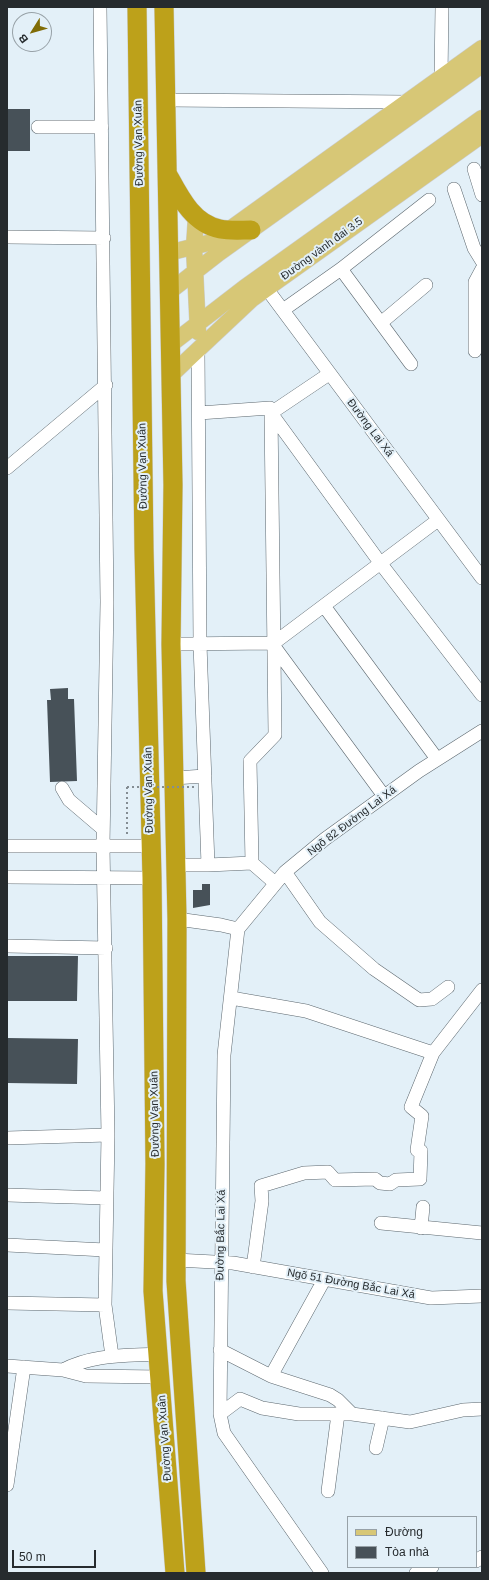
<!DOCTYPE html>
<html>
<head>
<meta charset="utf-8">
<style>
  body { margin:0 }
  #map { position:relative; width:489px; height:1580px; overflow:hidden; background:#e3f0f8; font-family:Helvetica,sans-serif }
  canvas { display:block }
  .frame { position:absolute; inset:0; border:8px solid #262b2e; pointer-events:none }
  .legend { position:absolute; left:347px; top:1516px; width:130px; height:52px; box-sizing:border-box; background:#e3f0f8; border:1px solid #97a1a7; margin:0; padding:5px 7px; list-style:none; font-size:12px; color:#262b2e }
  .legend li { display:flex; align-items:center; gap:8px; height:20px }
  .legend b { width:20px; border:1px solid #97a1a7 }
  .north { position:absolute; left:12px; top:12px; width:40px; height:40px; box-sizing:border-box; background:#e3f0f8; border:1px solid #97a1a7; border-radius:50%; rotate:233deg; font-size:11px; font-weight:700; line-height:16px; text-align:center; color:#262b2e }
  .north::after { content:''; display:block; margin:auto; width:14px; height:18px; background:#806c06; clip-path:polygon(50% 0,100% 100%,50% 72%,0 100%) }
  .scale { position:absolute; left:12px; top:1550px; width:84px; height:18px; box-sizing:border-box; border:2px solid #262b2e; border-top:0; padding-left:5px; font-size:12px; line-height:14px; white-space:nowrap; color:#262b2e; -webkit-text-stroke:3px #e3f0f8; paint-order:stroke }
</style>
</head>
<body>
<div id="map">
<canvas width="489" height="1580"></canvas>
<div class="frame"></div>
<ul class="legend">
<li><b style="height:5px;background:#d7c776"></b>Đường</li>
<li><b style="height:11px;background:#475158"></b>Tòa nhà</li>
</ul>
<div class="north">B</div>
<div class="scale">50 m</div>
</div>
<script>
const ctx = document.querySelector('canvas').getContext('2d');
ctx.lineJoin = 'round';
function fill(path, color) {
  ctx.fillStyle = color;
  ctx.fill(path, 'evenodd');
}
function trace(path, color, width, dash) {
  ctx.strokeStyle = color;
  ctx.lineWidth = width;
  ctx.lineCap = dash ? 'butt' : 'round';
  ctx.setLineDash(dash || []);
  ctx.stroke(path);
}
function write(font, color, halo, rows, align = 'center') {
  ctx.font = font + ' Helvetica,sans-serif';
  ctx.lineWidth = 4;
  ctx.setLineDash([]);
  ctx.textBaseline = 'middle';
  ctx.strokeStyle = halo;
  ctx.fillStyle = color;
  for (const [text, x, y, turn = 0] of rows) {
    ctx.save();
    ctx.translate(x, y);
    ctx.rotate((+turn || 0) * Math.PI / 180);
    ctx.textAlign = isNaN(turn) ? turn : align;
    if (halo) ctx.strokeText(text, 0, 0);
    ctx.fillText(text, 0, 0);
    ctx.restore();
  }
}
const building = new Path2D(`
  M7,109H30V151H7Z
  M68,688V699H74L77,781L50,782L47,700H51L50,689Z
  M202,884H210V905L193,908V890H202Z
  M7,956H78L77,1001H7Z
  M7,1038L78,1039L77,1084L7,1083Z`);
const path = new Path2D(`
  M127,834V787`);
const minor = new Path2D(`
  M100,7L107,602L103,846L108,1135L105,1305L112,1356
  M441,78L442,7
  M166,100L407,102
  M38,127H102
  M474,169L482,195
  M454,189L474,248L482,261
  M7,237L104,238
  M341,269L411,364
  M261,281L482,578
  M283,310L341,269L429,200
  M382,322L426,285
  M198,350L200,644L208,865L252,863
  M475,351V282L482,269
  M329,374L271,413L381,564L482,695
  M199,413L270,408L271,413L275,735L250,761L252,863L275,883
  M7,468L106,385
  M324,606L437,759
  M171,644L274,643L438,520
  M273,645L384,796
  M174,778L205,776
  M62,788L69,800L103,829
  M7,846H150
  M176,865H208
  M285,872L320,922L374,969L419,1000L432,999L448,987
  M7,877L152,878
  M177,919L221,925L238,929
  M238,929L224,1055L220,1414L224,1433L322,1573
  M238,929L285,872L325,839L419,771L482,731
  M7,946L106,948
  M231,998L306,1011L433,1053
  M7,1138L108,1135
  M417,1150L422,1116L411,1107L433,1053L482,990
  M7,1195L106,1198
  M381,1223L482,1233
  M421,1228L423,1207
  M7,1245L105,1250
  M176,1260L233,1263L431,1298L482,1296
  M253,1267L262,1201L261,1186L304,1173L328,1172L335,1180L375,1179L380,1183L390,1184L396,1180L420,1179L421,1151
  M7,1303L105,1305
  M220,1350L271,1376L324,1280
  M7,1366L63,1370L86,1376L160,1377
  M63,1370C93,1354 126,1356 158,1354
  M271,1376L330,1395L338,1400L352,1414
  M220,1414L240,1399L262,1408L299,1414H352L410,1422L463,1410L482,1409
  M376,1448L383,1418
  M7,1485L24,1367
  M328,1491L338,1414
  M476,1561L482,1557
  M416,1573L432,1567`);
const major = new Path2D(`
  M196,217L194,247L198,332
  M168,253L212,242L482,48
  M169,292L219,253L482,65
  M170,345L244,288L482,118
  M170,376L252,299L482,135`);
const highway = new Path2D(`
  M137,7L144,550L152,878L155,1164L153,1291L175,1573
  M164,7L173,485L171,644L177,919L176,1281L196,1573
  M168,175C180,197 193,224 220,229C230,231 241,230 251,230`);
const pathBridge = new Path2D(`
  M127,787H194`);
const streetNames = [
  ["Đường Vạn Xuân",139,143,-91],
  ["Đường vành đai 3.5",322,249,-36],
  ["Đường Lai Xá",370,428,53],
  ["Đường Vạn Xuân",143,466,-91],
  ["Đường Vạn Xuân",149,790,-91],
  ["Ngõ 82 Đường Lai Xá",352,821,-37],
  ["Đường Vạn Xuân",155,1114,-91],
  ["Đường Bắc Lai Xá",221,1235,-89],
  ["Ngõ 51 Đường Bắc Lai Xá",351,1284,10],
  ["Đường Vạn Xuân",165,1438,-94]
];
fill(building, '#475158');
trace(minor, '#5c676e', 14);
trace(major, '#cbcccd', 17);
trace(highway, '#cbcccd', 20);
trace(path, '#848d93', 2, [2, 3]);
trace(minor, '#fff', 13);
trace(major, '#d7c776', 16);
trace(highway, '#bda11a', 19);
trace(pathBridge, '#848d93', 2, [2, 3]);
write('11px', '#262b2e', '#e3f0f8', streetNames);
</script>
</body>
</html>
